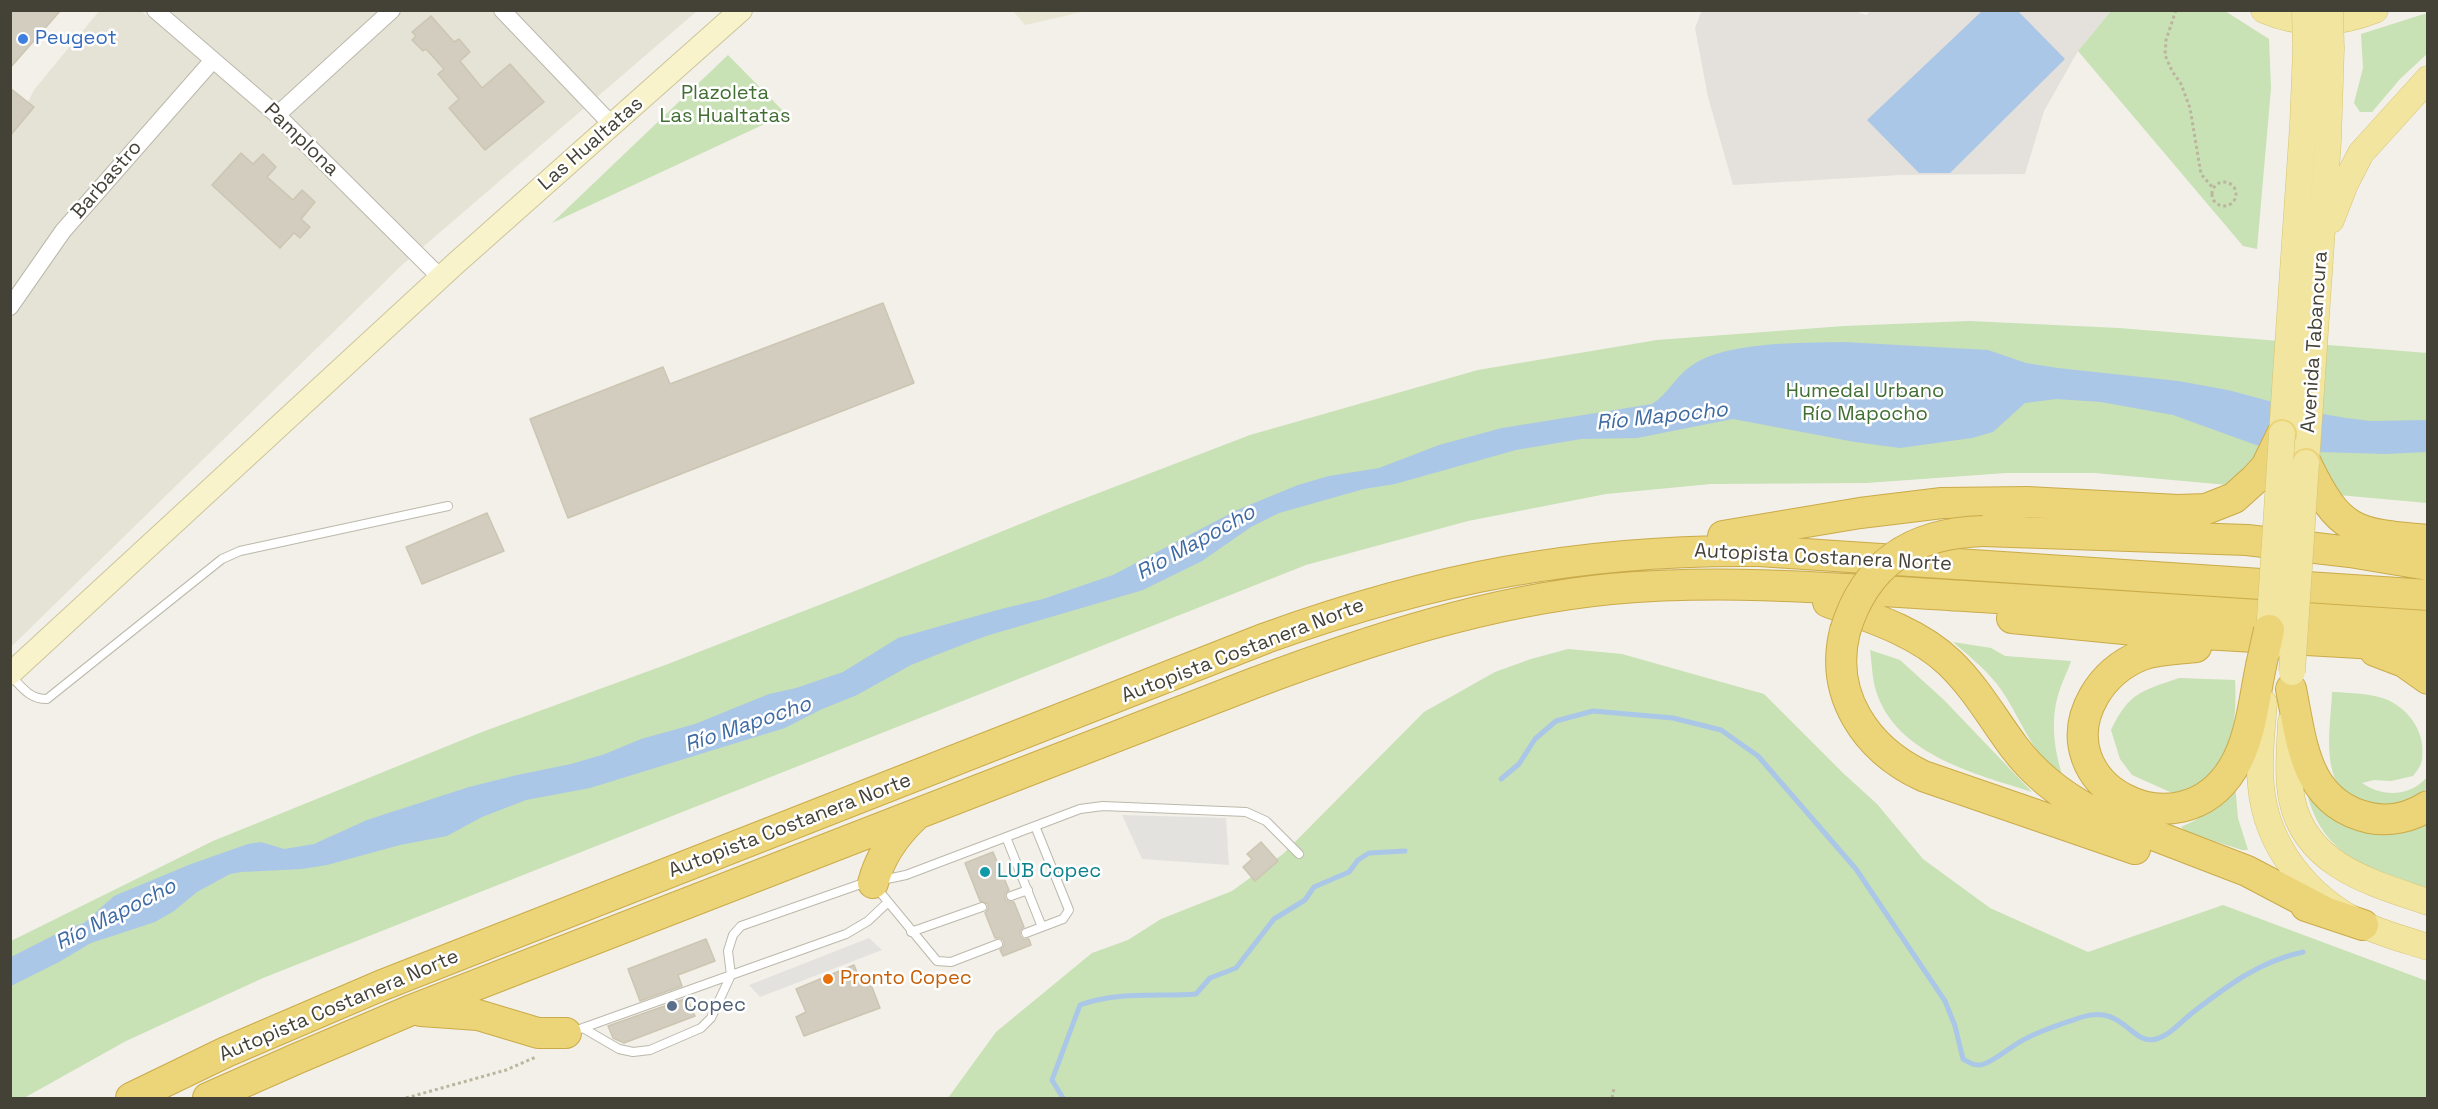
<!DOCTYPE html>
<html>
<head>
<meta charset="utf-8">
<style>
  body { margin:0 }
  #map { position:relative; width:2438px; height:1109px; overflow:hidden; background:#f2f0e8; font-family:"Space Grotesk",sans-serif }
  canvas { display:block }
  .frame { position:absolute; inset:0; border:12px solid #444137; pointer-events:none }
</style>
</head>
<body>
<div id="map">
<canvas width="2438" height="1109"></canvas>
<div class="frame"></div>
</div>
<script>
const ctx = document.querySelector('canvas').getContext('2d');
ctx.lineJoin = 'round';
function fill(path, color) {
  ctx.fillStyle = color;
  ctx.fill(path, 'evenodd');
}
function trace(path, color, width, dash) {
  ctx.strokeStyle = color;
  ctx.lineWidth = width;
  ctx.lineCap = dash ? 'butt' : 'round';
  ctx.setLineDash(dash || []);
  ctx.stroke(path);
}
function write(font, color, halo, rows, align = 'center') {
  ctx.font = font + ' "Space Grotesk",sans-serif';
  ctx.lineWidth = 5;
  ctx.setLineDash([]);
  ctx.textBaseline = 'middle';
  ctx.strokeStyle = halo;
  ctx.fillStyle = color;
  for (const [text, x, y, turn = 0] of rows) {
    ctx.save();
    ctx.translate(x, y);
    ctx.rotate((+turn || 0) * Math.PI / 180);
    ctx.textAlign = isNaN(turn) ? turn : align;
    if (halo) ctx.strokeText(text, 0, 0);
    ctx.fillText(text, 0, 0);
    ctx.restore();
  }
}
const residential = new Path2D(`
  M176,10L697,11L402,265L11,647V136L34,107L28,102L34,90L99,11H141L159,24Z`);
const industrial = new Path2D(`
  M1702,10H1852L1866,15L1872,10L2111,11L2078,51L2044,111L2025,174L1901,175L1733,185L1708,97L1695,28Z`);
const education = new Path2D(`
  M1013,11H1086L1025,25Z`);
const green = new Path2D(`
  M2111,11H2225L2269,39L2271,88L2257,249L2243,246L2078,51Z
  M2427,13V54L2400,79L2372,112H2360L2354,103L2363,68L2361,34Z
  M728,55L786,114L552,223Z
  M1969,321L2119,328L2427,353V503L2095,473H2006L1866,483L1711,484L1606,494L1468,521L1306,565L263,978L126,1041L24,1098H11V941L213,841L482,732L668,664L855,591L1062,507L1250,435L1478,370L1657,340L1844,326Z
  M1953,642L1991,648L2005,656L2071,661C2068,671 2062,681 2059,692C2050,720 2054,750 2063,777C2030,754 2020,714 1997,684C1984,668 1968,655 1953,642Z
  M1568,649L1622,654L1764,694L1843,773L1877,804L1923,859L1990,908L2088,952L2223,905L2427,981V1098H948L996,1032L1092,953L1128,940L1161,919L1232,891L1283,854L1424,712L1495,672L1531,659Z
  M1870,650L1900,660L1944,700L2032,792C1976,774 1896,755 1876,691C1872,678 1872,663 1870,650Z
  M2179,678L2235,680C2237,711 2234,754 2211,777C2203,785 2189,790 2179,796L2132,775L2120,759L2111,730C2129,692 2142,691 2179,678Z
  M2332,692C2350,693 2371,693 2388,700C2411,711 2426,734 2422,760C2421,766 2416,772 2413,776L2391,781L2374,780L2362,783C2383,798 2411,796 2427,777V788C2416,800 2398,805 2381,804C2376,804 2369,804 2363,803C2317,791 2331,727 2332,692Z
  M2304,780L2310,791L2427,818V891C2364,865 2318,857 2304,780Z
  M2235,784L2238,818L2248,850H2242L2186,832L2181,827L2196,820L2200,813Z`);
const parking = new Path2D(`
  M1122,815L1226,818L1229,865L1142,859Z
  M869,938L882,950L760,997L749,985Z`);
const water = new Path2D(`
  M1982,11H2018L2065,59L1950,173H1919L1867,120Z
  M1844,342L1988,350L2026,363L2058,368L2178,381L2228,390L2306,411L2346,418L2371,421L2427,420V452L2385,454L2320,452L2256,445L2173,415L2101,402L2056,399L2025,403L1993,432L1972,438L1900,448L1855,442L1733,419L1637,438L1581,439L1516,450L1395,484L1364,489L1279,513L1251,527L1202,561L1143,590L986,636L949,650L911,665L857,695L820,710L785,728L590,788L526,800L482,817L447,836L400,845L327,865L302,869L242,872L230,874L197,892L174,911L155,922L91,943L59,962L11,986V957L66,929L84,923L114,896L191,864L248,844L261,842L284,849L314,844L367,820L469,787L517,775L571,764L605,754L641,739L695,724L769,694L796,688L843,672L898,638L1001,609L1043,599L1113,575L1237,510L1298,485L1329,476L1379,468L1439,445L1502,428L1652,404C1668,394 1676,376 1691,366C1726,341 1802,343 1844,342Z`);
const stream = new Path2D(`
  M1501,779L1519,764L1535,739L1556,721L1593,711L1673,718L1721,730L1758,756L1856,869L1945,1001L1955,1026L1963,1059C1970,1063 1976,1067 1984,1064C1999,1058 2012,1045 2027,1038C2044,1029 2064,1023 2082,1017C2124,1004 2131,1046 2156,1039C2170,1035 2181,1022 2192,1013C2227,986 2260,961 2303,952
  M1063,1098L1052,1080L1080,1005C1117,991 1158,997 1196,994L1210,978L1236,968L1274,919L1305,900L1314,887L1349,872L1358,860L1369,853L1405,851`);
const building = new Path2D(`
  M10,10H61L10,68Z
  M431,16L454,42L459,39L470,52L460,61L482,88L510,64L544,102L485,150L449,108L459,99L438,74L444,69L426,49L423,51L412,40L416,36L412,32Z
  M10,88L34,107L10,136Z
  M241,153L253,164L263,154L276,167L267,177L293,200L302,190L315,202L301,219L310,227L300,238L294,233L280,248L212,185Z
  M883,303L914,383L568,518L530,419L663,367L670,384Z
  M487,513L504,551L422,584L406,547Z
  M1261,842L1278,861L1255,881L1243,867L1252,859L1247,854Z
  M993,852L1009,890L1005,894V899L1009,902H1014L1024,927L1020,931V936L1024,939H1029L1031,945L1003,956L1000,950L1004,946V941L1000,938H995L985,913L988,909V904L980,901L965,863Z
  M706,939L715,961L678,975L682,986L640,1001L628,969Z
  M854,965L859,977L867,974L880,1008L804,1036L796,1017L806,1012L796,989Z
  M687,998L695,1016L624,1043L613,1038L608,1026Z`);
const path = new Path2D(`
  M2176,10L2166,40L2165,55L2172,71L2181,84L2190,108L2201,174L2213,188
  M2212 194a12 12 0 1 1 24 0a12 12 0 1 1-24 0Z
  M406,1098L506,1070L536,1057
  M1612,1098L1614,1088`);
const lane = new Path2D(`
  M10,675C22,687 29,699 47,699L222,559L240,551L448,506
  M1006,837L1042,927
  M875,886L937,961L951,962L998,944
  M1011,896L1028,890
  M911,932L982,907
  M1026,933L1063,919L1069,910L1035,826
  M583,1028L619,1049L633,1052L650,1050L701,1028L711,1018L731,975L728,951L733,935L741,926L858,885L906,875L1080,809L1103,806L1246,812L1266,821L1299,854
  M580,1029L846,934L868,921L888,902`);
const street = new Path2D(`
  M155,10L277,115L441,278
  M502,10L613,126
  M277,115L392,10
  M10,307L63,231L213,60`);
const secondary = new Path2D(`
  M10,674L455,264L741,10`);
const primary = new Path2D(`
  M2264,10C2302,26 2337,25 2375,10
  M2331,220L2345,184L2361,153L2428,79
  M2282,434L2303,124L2306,49
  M2306,463L2328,141L2331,49
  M2264,703C2262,730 2258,759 2261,786C2266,846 2308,898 2362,924C2383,934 2406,940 2428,947
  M2291,722C2290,747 2287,775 2292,800C2306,866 2372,883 2428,902`);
const highway = new Path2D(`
  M2306,463C2339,532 2354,534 2428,540
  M1983,531L2247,540L2350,552L2428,565
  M1723,536L1860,513L1942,503L2027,502L2178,510L2206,509L2234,498L2254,480L2266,467L2282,434
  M1828,602C1870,617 1918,632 1950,663C1976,688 1993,719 2014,747C2035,775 2061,795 2091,811L2247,871L2325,912
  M2012,618L2134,630L2428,647
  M1845,631C1829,695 1866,749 1923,776L2135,849
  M2196,647C2178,649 2159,649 2142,655C2122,663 2105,677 2094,696C2043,785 2179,857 2233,768C2251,739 2254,699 2261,666
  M2375,651L2404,662L2428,679
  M2291,689C2302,743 2305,804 2370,818C2390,822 2411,817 2428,806
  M873,883C880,856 894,836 914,817
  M2306,906L2363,925
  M421,1011L478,1015L538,1033H566
  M131,1098L226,1052L380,986L1266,638C1432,578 1582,549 1759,551L2428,595
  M208,1098L296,1059L409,1011L1254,683C1369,640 1488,601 1611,589C1733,578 1858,590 1981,597C2130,607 2279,616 2428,626`);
const primaryBridge = new Path2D(`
  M2305,10L2306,49
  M2330,10L2331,49
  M2268,650L2282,434
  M2292,672L2306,463`);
const highwayBridge = new Path2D(`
  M1845,631C1866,562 1913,533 1983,531
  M2261,666L2269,630`);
const markers = [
  [23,39,6,"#3f7fe0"],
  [985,872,6,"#0f9aa8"],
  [828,979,6,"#e8710a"],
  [672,1006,6,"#5c6f8a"]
];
const shopNames = [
  ["Peugeot",35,39]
];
const parkNames = [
  ["Plazoleta",725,94],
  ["Las Hualtatas",725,117],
  ["Humedal Urbano",1865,392],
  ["Río Mapocho",1865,415]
];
const streetNames = [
  ["Pamplona",301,140,44],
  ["Las Hualtatas",591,144,-41],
  ["Barbastro",107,180,-49],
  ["Avenida Tabancura",2315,342,-86],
  ["Autopista Costanera Norte",1823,558,3],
  ["Autopista Costanera Norte",1243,651,-21],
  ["Autopista Costanera Norte",790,826,-21],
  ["Autopista Costanera Norte",339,1006,-23]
];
const cultureNames = [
  ["LUB Copec",997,872]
];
const foodNames = [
  ["Pronto Copec",840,979]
];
const serviceNames = [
  ["Copec",684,1006]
];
const waterNames = [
  ["Río Mapocho",1662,417,-6],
  ["Río Mapocho",1196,543,-29],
  ["Río Mapocho",748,725,-19],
  ["Río Mapocho",116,915,-27]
];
fill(residential, '#e5e2d6');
fill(industrial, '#e4e1dc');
fill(education, '#e9e6d3');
fill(green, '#c8e1b5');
fill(parking, '#e3e2df');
fill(water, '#abc7e7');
trace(stream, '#abc7e7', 5);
fill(building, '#d2cdbe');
trace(building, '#ccc5b2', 1.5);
trace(lane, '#bcb8ab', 10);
trace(street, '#bcb8ab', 18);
trace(secondary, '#ccc59c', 24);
trace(primary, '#d5c472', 27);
trace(highway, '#caab49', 32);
trace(path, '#bcb59e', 3, [3, 3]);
trace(lane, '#fff', 8);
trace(street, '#fff', 16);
trace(secondary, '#f8f3cb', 22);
trace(primary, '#f2e5a0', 26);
trace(highway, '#ecd478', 30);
trace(primaryBridge, '#d5c472', 27, []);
trace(highwayBridge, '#caab49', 32, []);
trace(primaryBridge, '#f2e5a0', 26);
trace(highwayBridge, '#ecd478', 30);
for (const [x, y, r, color] of markers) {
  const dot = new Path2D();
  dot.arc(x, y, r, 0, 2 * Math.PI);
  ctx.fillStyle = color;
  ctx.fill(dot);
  trace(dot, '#fff', 2);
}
write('20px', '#366cbe', '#fff', shopNames, 'left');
write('20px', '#416e32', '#fff', parkNames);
write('20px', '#444137', '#fff', streetNames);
write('20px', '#0d838f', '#fff', cultureNames, 'left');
write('20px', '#c56008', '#fff', foodNames, 'left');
write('20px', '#4e5e75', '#fff', serviceNames, 'left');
write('italic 21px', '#3e6ba3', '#fff', waterNames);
</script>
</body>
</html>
